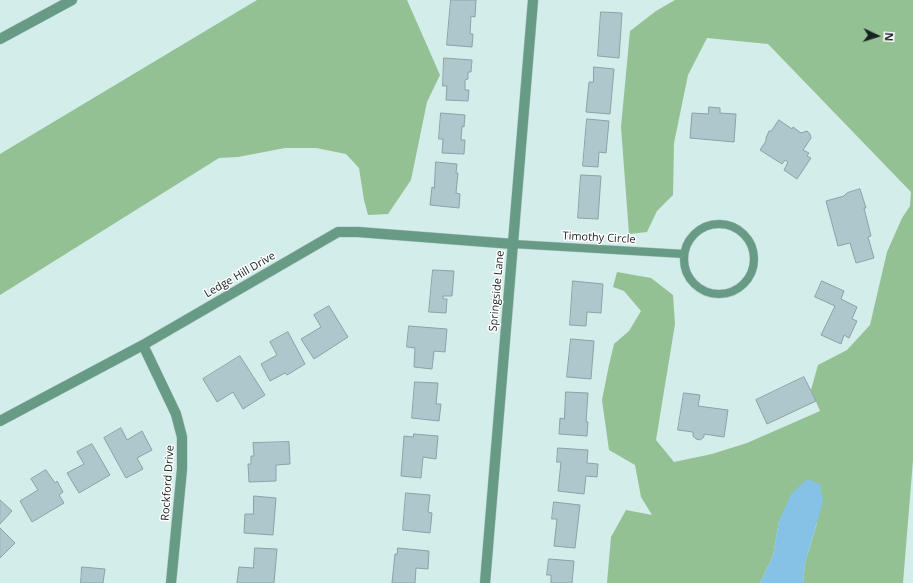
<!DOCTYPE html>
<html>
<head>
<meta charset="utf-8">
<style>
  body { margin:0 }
  #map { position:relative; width:913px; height:583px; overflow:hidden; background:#d2edea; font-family:"Open Sans",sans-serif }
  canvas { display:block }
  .north { position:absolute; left:857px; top:16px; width:40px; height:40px; -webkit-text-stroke:3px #fff; paint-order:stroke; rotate:94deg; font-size:11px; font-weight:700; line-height:16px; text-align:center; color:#182221 }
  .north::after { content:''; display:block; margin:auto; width:14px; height:18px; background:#182221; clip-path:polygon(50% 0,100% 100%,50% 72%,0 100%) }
</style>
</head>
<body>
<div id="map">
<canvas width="913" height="583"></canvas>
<div class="north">N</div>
</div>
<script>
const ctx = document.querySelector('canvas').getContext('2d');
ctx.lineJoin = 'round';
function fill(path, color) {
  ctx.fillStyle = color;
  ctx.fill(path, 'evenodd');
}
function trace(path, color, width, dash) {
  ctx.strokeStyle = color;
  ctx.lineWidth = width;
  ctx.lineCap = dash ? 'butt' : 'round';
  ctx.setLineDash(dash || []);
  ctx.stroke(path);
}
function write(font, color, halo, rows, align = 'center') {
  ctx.font = font + ' "Open Sans",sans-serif';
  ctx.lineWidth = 3;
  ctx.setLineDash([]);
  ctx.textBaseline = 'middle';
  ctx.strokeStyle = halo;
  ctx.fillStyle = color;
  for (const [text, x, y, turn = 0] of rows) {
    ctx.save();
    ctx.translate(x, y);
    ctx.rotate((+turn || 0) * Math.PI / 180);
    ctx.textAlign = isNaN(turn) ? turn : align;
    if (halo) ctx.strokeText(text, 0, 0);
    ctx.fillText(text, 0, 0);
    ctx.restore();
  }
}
const forest = new Path2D(`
  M257,0H407L440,75L427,102L411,180L388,214L368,215L364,200L359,168L346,154L316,148H285L238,157L219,158L0,295V154Z
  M675,0H913V460L903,583H803L805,563L817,523L779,521L773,556L760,583H607L611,537L626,510L652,515L641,497L635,465L609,450L602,400L609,365L614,344L629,331L641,311L624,291L613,287L617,272L651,278L673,295L675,324L656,440L674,462L712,454L747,443L820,411L811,390L818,365L847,350L870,325L887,252L902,218L910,206L911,192L768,44L707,38L688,75L674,143L673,195L657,211L647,232L629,234L621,127L630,31L656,11Z`);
const water = new Path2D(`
  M807,479L820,484L823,502L805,563L803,583H760L773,556L779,521L791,494Z`);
const building = new Path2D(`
  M451,0H476L475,17L471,16L470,34H473L472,47L447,45Z
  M601,12L622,13L619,58L598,56Z
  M444,58L472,60L471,72H468V79L465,80V90H469L468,101L446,100L447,86H443Z
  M594,67L614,69L610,114L586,112L589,82H593Z
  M709,107L720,108V113L736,114L734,142L690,138L692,113L708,114Z
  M441,113L465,115L464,127L462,126L461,140H465L464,154L442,153L443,139H439Z
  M587,119L609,121L606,153L599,152L598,167L583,166Z
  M779,120L792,129L793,127L801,133L807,131L810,134L811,138L803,150L809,153L807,156L811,158L797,179L784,170L788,162L785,160L782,164L760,150L766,141V138L769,131H771Z
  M436,162L457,164L456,173H458L456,193L460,194L459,208L430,205L432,187L434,188Z
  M581,175L601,176L598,219L578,218Z
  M860,189L866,208H864L871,236L868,237L874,258L856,263L850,243L838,246L826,201L844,196L847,193Z
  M433,270L454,271L452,296H443V299H447L446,313L429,312Z
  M573,281L603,284L601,313L587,312L586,326L570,325Z
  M822,281L844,291L841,299L857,307L852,319L857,321L849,338L844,335L841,344L821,335L835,306L815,297Z
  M329,306L348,337L314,359L301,339L321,327L314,315Z
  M409,326L447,329L445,352L434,351L432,369L414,367L415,348L407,347Z
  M288,332L305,364L287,375L285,373L270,381L261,364L277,355L270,342Z
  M571,339L594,341L591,379L567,377Z
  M240,356L265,395L243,409L233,392L217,402L203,379Z
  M804,377L816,401L767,424L756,400Z
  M415,382L438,383L436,404H441L439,421L412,418Z
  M566,392L588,393L586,422H588L587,436L559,434L560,418L564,419Z
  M684,393L700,395L698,406L728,410L724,437L704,434V437L700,440L696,439L693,436V432L678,430Z
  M121,428L127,440L142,431L152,450L137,458L143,469L126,478L104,438Z
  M414,434L438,436L436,459L423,457L421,478L401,476L404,436L413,437Z
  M289,442L290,464L276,465V481L249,482L248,464H251V456H254L253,443Z
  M92,444L110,475L79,493L67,473L84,464L77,452Z
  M558,448L588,450L587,463L598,464L597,477L586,476L584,494L558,491L561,462H557Z
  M46,470L55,483L57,481L63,492L59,495L64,503L32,522L20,501L38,490L31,479Z
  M406,493L430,495L428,512L432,513L430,533L403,530Z
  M254,496L276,498L273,535L244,533L245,514H253Z
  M0,500L12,511L0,524Z
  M554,502L580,505L575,548L554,546L557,519H552Z
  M0,528L15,543L0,558Z
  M255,548L277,549L274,583H237L239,567L253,568Z
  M398,548L429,551L428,569L416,568L415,583H392L395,554H397Z
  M549,559L574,561L572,583H551V575H547Z
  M82,567L105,569L103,583H81Z`);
const lane = new Path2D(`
  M684 259a35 35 0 1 1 70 0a35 35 0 1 1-70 0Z
  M513,244L684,254`);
const street = new Path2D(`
  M0,39L72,0
  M143,345L176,414L182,437V469L171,583
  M0,421L143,345L338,232H358L513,244
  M485,583L533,0`);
const streetNames = [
  ["Timothy Circle",599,238,3],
  ["Ledge Hill Drive",240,275,-30],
  ["Springside Lane",497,291,-85],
  ["Rockford Drive",168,483,-86]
];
fill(forest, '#93c193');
fill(water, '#85c2e5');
fill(building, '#aec7cc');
trace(building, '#8aa2a7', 1);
trace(lane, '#b1c8c6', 9);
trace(street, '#b1c8c6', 11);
trace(lane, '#689b86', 8);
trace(street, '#689b86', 10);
write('11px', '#182221', '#fff', streetNames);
</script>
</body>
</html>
